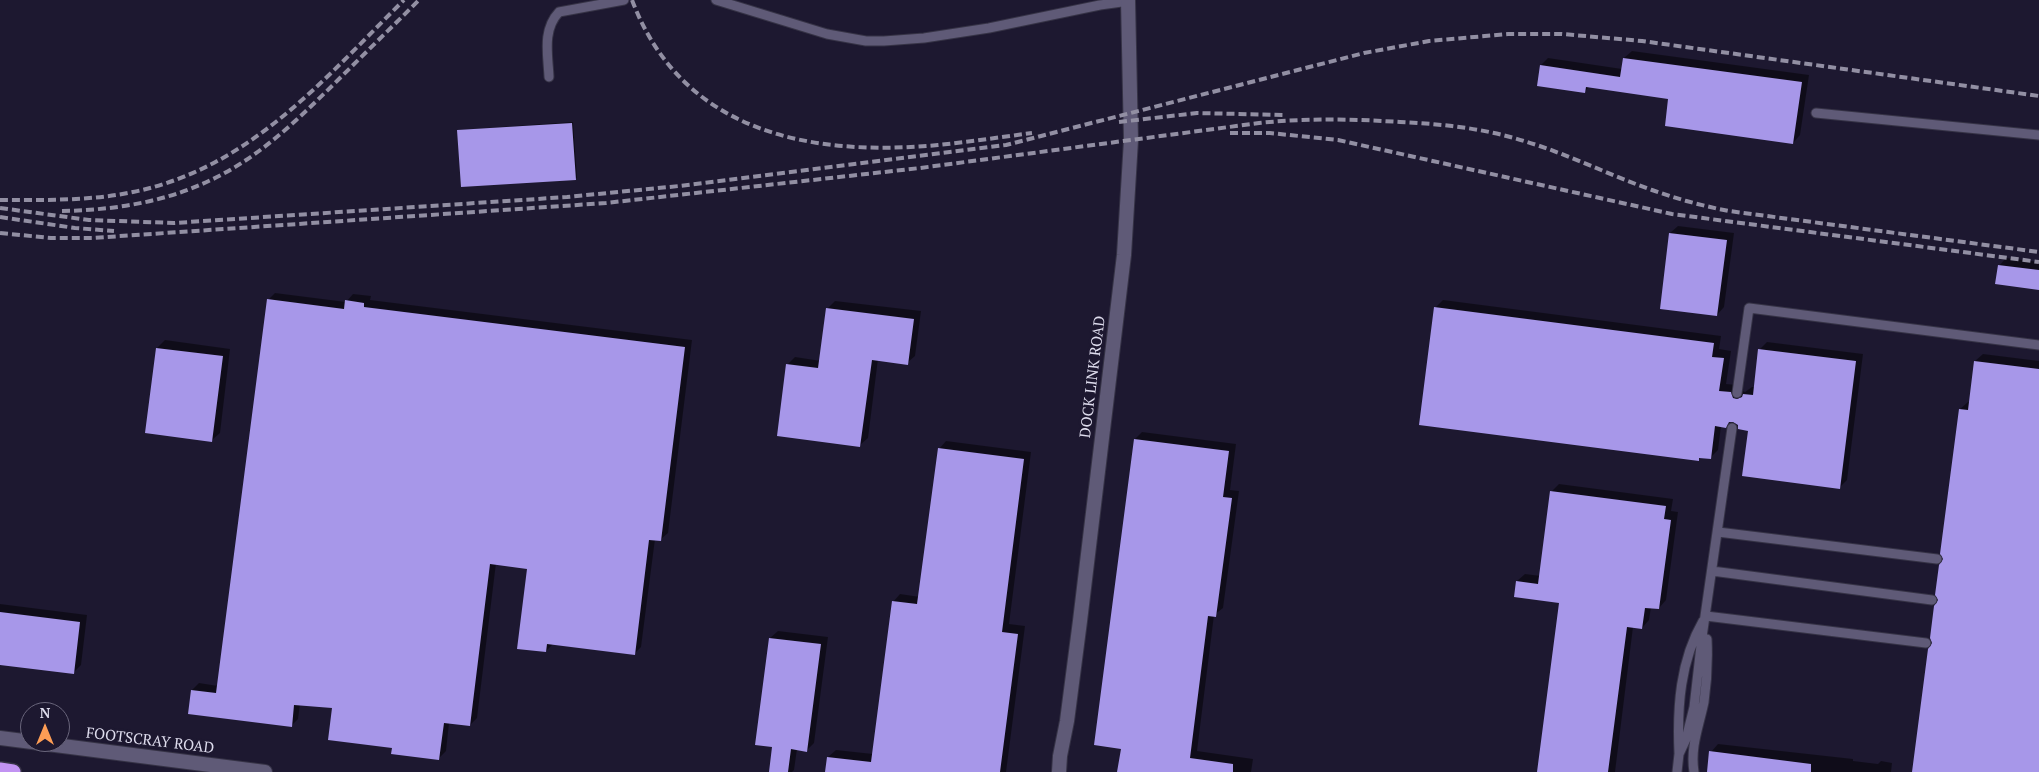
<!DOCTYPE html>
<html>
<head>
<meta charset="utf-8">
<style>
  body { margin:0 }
  #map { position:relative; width:2039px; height:772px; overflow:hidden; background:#1d1830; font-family:"PT Serif",serif }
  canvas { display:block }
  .north { position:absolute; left:20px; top:702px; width:50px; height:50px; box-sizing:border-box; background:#1d1830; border:1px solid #6a667c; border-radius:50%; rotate:0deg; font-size:14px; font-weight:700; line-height:20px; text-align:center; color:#dedced }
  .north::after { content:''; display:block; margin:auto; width:18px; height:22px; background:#fd9d55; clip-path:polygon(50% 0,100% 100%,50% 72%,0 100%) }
</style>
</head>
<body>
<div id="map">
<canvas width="2039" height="772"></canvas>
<div class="north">N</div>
</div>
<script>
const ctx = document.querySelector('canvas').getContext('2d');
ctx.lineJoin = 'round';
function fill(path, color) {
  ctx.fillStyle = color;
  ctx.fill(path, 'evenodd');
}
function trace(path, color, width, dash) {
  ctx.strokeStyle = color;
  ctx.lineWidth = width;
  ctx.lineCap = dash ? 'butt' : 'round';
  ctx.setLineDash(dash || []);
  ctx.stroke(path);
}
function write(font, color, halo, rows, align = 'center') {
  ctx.font = font + ' "PT Serif",serif';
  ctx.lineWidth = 5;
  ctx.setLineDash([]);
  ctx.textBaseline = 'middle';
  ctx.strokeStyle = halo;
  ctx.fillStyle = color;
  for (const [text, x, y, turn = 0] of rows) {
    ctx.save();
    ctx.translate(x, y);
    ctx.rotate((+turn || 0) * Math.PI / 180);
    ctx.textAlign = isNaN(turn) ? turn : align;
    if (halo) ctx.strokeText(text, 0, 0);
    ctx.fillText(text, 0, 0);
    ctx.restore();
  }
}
const shadow = new Path2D(`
  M1632,51L1809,75L1800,135L1793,143L1670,98L1590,86L1585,91L1541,65L1548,58L1622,69L1624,58Z
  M573,122L577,178L575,179L458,130Z
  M1678,226L1734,233L1724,307L1717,315L1670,233Z
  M2006,258L2039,262V288L1999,266Z
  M275,293L346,302L353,294L371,296L370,300L692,340L668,533L660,540L655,539L641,647L634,654L553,644L546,651L528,568L496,563L477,718L470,725L449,723L446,751L439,758L333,706L300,704L298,719L291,726L192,690L199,683L218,686L268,300Z
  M1443,300L1721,336L1719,349L1731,351L1726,384L1738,385L1740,390L1745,392L1752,387H1755L1760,349L1767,342L1863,354L1847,480L1839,488L1734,421H1731L1725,426H1721L1718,450L1710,458L1701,457L1698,460L1435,308Z
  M835,301L921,311L915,356L907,363L878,359L868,438L860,445L787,365L795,357L821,361L828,308Z
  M165,340L230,349L220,433L212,440L157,348Z
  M1983,354L2039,361V772H1914L1940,600L1960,409L1968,402H1970L1975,361Z
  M1142,432L1236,444L1230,490L1239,491L1223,608L1214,615L1197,751L1253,759L1251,772H1119L1122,748L1135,439Z
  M946,441L1031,452L1009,624L1025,626L1006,772H826L828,757L836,750L873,754L893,602L900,594L920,597L939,449Z
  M1559,484L1673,499L1671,511L1678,512L1666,600L1659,608L1651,607L1649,620L1642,628L1633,627L1615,772H1538L1560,602L1517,581L1525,574L1541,576L1552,491Z
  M0,604L87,615L81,665L73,673L0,663Z
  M778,631L828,637L814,743L807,750L797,749L794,770L792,772H770L773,746L770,638Z
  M1718,744L1853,759V761L1878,764L1881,761L1892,763L1891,772H1708L1711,752Z`);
const building = new Path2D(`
  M1623,58L1802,82L1793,144L1665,126L1668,99L1586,87L1585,93L1537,86L1540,65L1620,77Z
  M572,123L576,180L461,187L457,130Z
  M1669,233L1727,240L1717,316L1660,309Z
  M1998,265L2039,270V290L1995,284Z
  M267,299L344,309L345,300L364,303V307L685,347L661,541L649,540L635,655L547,644L546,652L517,649L527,569L490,564L470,726L444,723L439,760L391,754L392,748L328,740L332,708L294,705L292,727L188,714L191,690L216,693Z
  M1434,307L1714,343L1712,357L1724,358L1719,391L1731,392L1733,398L1737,399L1742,397L1743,394L1753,395L1758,349L1856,361L1840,489L1742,476L1748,431L1738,429V425L1733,422H1729L1726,428L1715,426L1711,459L1699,458V461L1419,425Z
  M826,308L914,319L908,365L872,360L860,447L777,436L786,364L818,368Z
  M156,348L223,356L212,442L145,433Z
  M1974,361L2039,369V772H1912L1928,649L1932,643L1930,638L1934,606L1938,600L1935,595L1939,565L1943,559L1940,554L1959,409L1968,410Z
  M1134,439L1229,451L1223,497L1232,498L1216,617L1208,616L1190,758L1233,764V772H1117L1121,749L1094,745Z
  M938,448L1024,459L1002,632L1018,634L1000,772H825L827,757L871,762L892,601L917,604Z
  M1550,491L1666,506L1664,519L1671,520L1659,609L1645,608L1642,629L1627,627L1608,772H1537L1559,603L1514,597L1516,581L1538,584Z
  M0,612L80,622L74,674L0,665Z
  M769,638L821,644L807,752L791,749L788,772H769L772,747L755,745Z
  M1709,751L1811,764V772H1707Z`);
const service = new Path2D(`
  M716,0L827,34L866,41H884L924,38L989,28L1100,5L1129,1
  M549,77C548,55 542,30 559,12L624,0
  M1816,113L2039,135
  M1737,393L1749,308L2039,345
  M1718,532L1937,559
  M1712,571L1932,600
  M1706,616L1926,643
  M1679,753C1677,707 1680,661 1703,621
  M1677,772L1679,754L1686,739L1694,707L1702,637L1732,428
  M1694,772C1690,747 1699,726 1704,702C1707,681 1708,660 1707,639`);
const minor = new Path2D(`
  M0,738L265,772`);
const secondary = new Path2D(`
  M1059,772L1060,756L1067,721L1080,621L1124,255L1131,140L1128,0`);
const motorway = new Path2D(`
  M0,770L13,772`);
const rail = new Path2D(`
  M632,0C682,133 811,157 938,145C969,142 1001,137 1032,133
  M1119,122L1197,113L1283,115
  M1230,133H1270L1338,140L1672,214L2039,262
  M0,200C44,200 90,201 133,192C250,168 323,80 404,0
  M0,208L89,220L174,223L567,197L679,186L1006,145L1364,53L1429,41L1508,34H1562L1642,41L2039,96
  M62,211C115,210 166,202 213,179C261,156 298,119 335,83C363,55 391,28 419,0
  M0,217L75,228L114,231
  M0,233L51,238H92L606,203L920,168L1259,123C1307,118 1353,119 1400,122C1442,124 1483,128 1524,141C1568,154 1609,175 1652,190C1677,199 1703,206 1729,211L2039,252`);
const streetNames = [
  ["DOCK LINK ROAD",1093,377,-83],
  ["FOOTSCRAY ROAD",150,741,7]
];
fill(shadow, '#0007');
fill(building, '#a797e9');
trace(service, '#363346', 11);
trace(minor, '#363346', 16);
trace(secondary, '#363346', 16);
trace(motorway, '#363346', 18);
trace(service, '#5f5a77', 9);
trace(minor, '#5f5a77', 14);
trace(secondary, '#5f5a77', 14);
trace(motorway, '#c293f2', 15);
trace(rail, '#928fa3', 4, [8, 4]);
write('15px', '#dedced', '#1d1830', streetNames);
</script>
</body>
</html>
